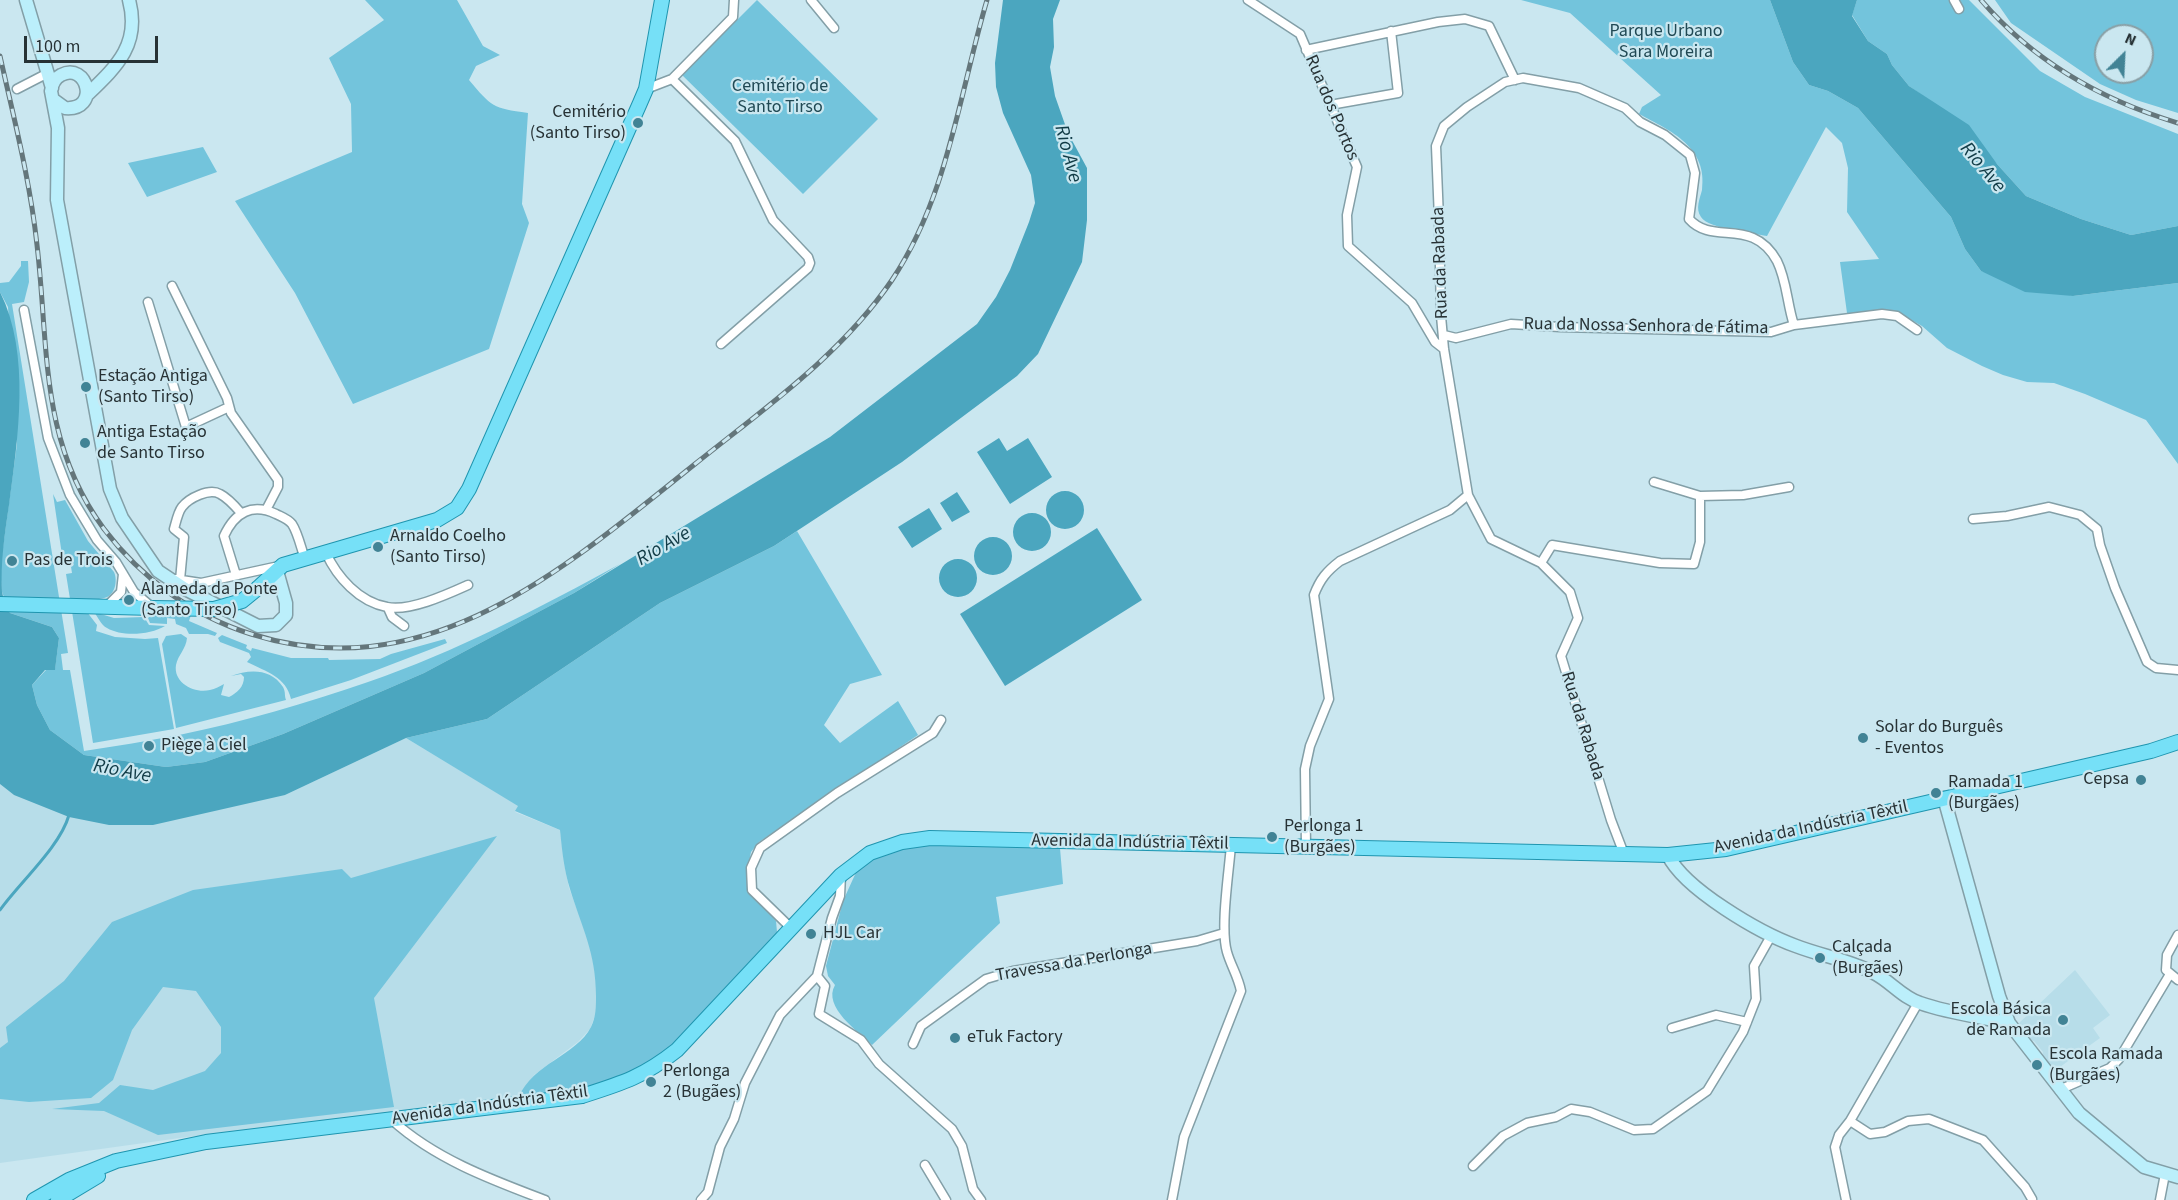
<!DOCTYPE html>
<html>
<head>
<meta charset="utf-8">
<style>
  body { margin:0 }
  #map { position:relative; width:2178px; height:1200px; overflow:hidden; background:#cae7f0; font-family:"Source Sans 3",sans-serif }
  canvas { display:block }
  .north { position:absolute; left:2094px; top:24px; width:60px; height:60px; box-sizing:border-box; background:#cae7f0; border:2px solid #899fa5; border-radius:50%; rotate:24deg; font-size:16px; font-weight:700; line-height:24px; text-align:center; color:#273235 }
  .north::after { content:''; display:block; margin:auto; width:21px; height:27px; background:#418395; clip-path:polygon(50% 0,100% 100%,50% 72%,0 100%) }
  .scale { position:absolute; left:24px; top:36px; width:134px; height:27px; box-sizing:border-box; border:3px solid #273235; border-top:0; padding-left:8px; font-size:18px; line-height:21px; white-space:nowrap; color:#273235; -webkit-text-stroke:4px #cae7f0; paint-order:stroke }
</style>
</head>
<body>
<div id="map">
<canvas width="2178" height="1200"></canvas>
<div class="north">N</div>
<div class="scale">100 m</div>
</div>
<script>
const ctx = document.querySelector('canvas').getContext('2d');
ctx.lineJoin = 'round';
function fill(path, color) {
  ctx.fillStyle = color;
  ctx.fill(path, 'evenodd');
}
function trace(path, color, width, dash) {
  ctx.strokeStyle = color;
  ctx.lineWidth = width;
  ctx.lineCap = dash ? 'butt' : 'round';
  ctx.setLineDash(dash || []);
  ctx.stroke(path);
}
function write(font, color, halo, rows, align = 'center') {
  ctx.font = font + ' "Source Sans 3",sans-serif';
  ctx.lineWidth = 4.5;
  ctx.setLineDash([]);
  ctx.textBaseline = 'middle';
  ctx.strokeStyle = halo;
  ctx.fillStyle = color;
  for (const [text, x, y, turn = 0] of rows) {
    ctx.save();
    ctx.translate(x, y);
    ctx.rotate((+turn || 0) * Math.PI / 180);
    ctx.textAlign = isNaN(turn) ? turn : align;
    if (halo) ctx.strokeText(text, 0, 0);
    ctx.fillText(text, 0, 0);
    ctx.restore();
  }
}
const built = new Path2D(`
  M406,738L519,806L515,812L560,830L564,863L569,888L590,944L596,978V1013L590,1029L578,1042L534,1075L519,1097L180,1138L0,1163V784L14,795H285Z
  M2075,970L2110,1015L2093,1028L2100,1038L2053,1072L2042,1059L2043,1052L2034,1041L2029,1040L2018,1024Z`);
const green = new Path2D(`
  M365,0H457L483,46L500,55L476,66L469,80C492,107 492,108 528,113L522,204L529,223L489,349L353,404L295,293L235,201L352,152L351,104L329,58L384,20Z
  M757,0L878,119L803,194L682,75Z
  M1521,0H1770L1793,62L1809,85L1828,91L1858,108L1951,217L1965,249L1981,271L2073,296L2178,283V464L2146,420L2085,394L2054,383L2027,382L2003,375L1982,366L1947,348L1922,326L1901,314L1847,313L1840,262L1879,259L1847,212L1848,168L1842,143L1826,127L1767,236C1751,233 1709,229 1701,217C1695,209 1700,198 1702,190C1708,147 1671,131 1639,114L1642,107L1661,95L1570,13Z
  M1857,0H1952L1960,12L1964,9L1959,0H1969L2040,71L2085,97L2178,134V226L2131,235L2081,219L2026,196L1997,164L1929,100L1909,86L1892,65L1887,54L1868,41L1852,15Z
  M1995,0H2178V113L2136,100L2100,84L2011,23ZM2106,36H2142V72H2106Z
  M203,147L217,172L147,197L128,163Z
  M21,261H28L29,282L24,302L12,304L68,653L61,654L63,670H70L84,751C116,746 148,741 179,735C243,722 307,703 368,682C456,652 539,608 620,564L574,593L424,673L283,734L205,762L166,767L84,755L50,730L37,705L32,685L46,670L55,669L59,638L52,627L10,613L2,592L0,569L17,444L8,307L0,292V283L9,282L21,266Z
  M53,494L57,502L65,500L88,541L114,572C118,581 115,596 104,598C98,600 89,599 83,599L87,612L97,625L96,631L115,637L145,639L158,638L174,729L93,743L66,574L72,573L69,554L62,555Z
  M797,531L882,675L850,684L824,725L840,743L898,701L918,735L759,842L751,852L746,879L764,907L776,921L777,932L667,1050L636,1070L600,1085L519,1097C532,1064 577,1055 591,1027C596,1017 596,1007 596,996C596,953 582,928 570,889C564,870 562,850 560,830L515,811L518,806L406,738L487,719L660,603L774,546Z
  M94,612L114,618L144,617L149,625L165,626C150,635 122,637 107,628C101,625 98,617 94,612Z
  M153,614L191,615L189,621L217,633L215,636L208,634H189L186,628L176,624L175,619L167,618V624L150,623L148,618Z
  M181,634L187,638C186,649 178,655 176,665C173,683 195,694 210,690C215,689 220,686 224,684L221,695L229,697C237,693 244,687 244,677L241,674L231,676C249,669 271,668 283,687C286,693 284,694 286,700L176,728L162,644L166,636Z
  M222,635L247,645L246,648L251,651L252,648L291,658H328L329,660L380,659L391,654L445,639L447,643L351,680L291,699C286,677 267,672 247,662L251,657L249,653L220,642L218,638Z
  M497,836L374,998L394,1107L158,1135L104,1111L52,1109L99,1103L120,1085L153,1090L205,1071L221,1053V1027L196,991L163,987L132,1030L113,1080L91,1098L29,1102L0,1099V1048L8,1042L6,1027L64,981L112,922L193,890L342,869L351,878Z
  M923,845L1060,848L1063,884L996,897L1000,923L872,1045C859,1032 822,1007 835,985L828,976L826,966L843,901L858,868L876,858L900,849Z`);
const water = new Path2D(`
  M1003,0H1060L1053,19L1054,47L1050,67L1055,96L1068,133L1087,168V220L1082,262L1038,354L1017,376L902,462L774,546L660,603L487,719L406,738L285,795L153,825H109L69,817L14,795L0,784V292C31,354 18,438 9,505C5,532 0,564 2,592C3,599 7,606 10,613L52,627L59,638L55,670H45L32,685L37,705L50,730L84,755L166,767L205,762L283,734L424,673L574,593L830,437L977,324L996,297L1010,270L1029,222L1035,203L1031,175L1003,113L996,87L995,63Z
  M1770,0H1857L1852,16L1868,41L1887,54L1892,65L1909,86L1969,125L1997,164L2026,196L2081,219L2131,235L2178,226V283L2073,296L2025,292L1981,271L1965,249L1951,217L1858,108L1828,91L1809,85L1793,62Z
  M999,438L1007,451L1028,438L1052,477L1010,504L977,452Z
  M1046 510a19 19 0 1 1 38 0a19 19 0 1 1-38 0Z
  M957,492L970,512L952,522L940,503Z
  M929,508L942,529L912,548L898,527Z
  M1013 532a19 19 0 1 1 38 0a19 19 0 1 1-38 0Z
  M1097,528L1142,600L1005,686L960,614Z
  M974 556a19 19 0 1 1 38 0a19 19 0 1 1-38 0Z
  M939 578a19 19 0 1 1 38 0a19 19 0 1 1-38 0Z`);
const stream = new Path2D(`
  M0,910C20,882 60,847 69,815`);
const street = new Path2D(`
  M811,0L834,28
  M1248,0L1300,34L1357,167L1347,215L1348,246L1412,303L1435,342L1444,349
  M1954,0L1959,9
  M1306,50L1438,22L1465,19L1489,26L1515,80
  M672,79L735,141L773,220L808,257L810,263L808,268L721,344
  M17,89L48,73
  M646,89L672,79L733,17L734,0
  M1330,105L1398,93L1391,31
  M172,286L227,398L231,413L278,480V487L266,510
  M148,302L186,427L229,407
  M24,310L48,438L70,495L97,540L116,562L134,592L153,608
  M1444,335L1456,338L1511,324L1560,327L1771,332L1794,325L1882,314L1897,316L1917,330
  M1654,482L1700,496L1743,495L1789,487
  M1973,519L2007,516L2049,507L2080,515L2097,529L2100,545L2115,588L2147,662L2156,668L2178,670
  M326,553C337,577 359,602 387,607C409,612 448,594 468,585
  M1541,563L1552,545L1660,563L1694,564L1700,542V496
  M236,575L224,536C235,512 252,503 276,514C282,517 288,519 292,524C298,533 301,548 305,559
  M175,579L201,583L279,566
  M180,580L184,537L174,529C176,522 178,512 182,507C189,498 209,488 220,494C228,498 235,506 241,513
  M107,606L121,592L123,574
  M388,608L392,617L404,626
  M1306,847L1305,769L1310,746L1329,699L1314,595C1320,579 1327,571 1340,561L1450,510L1468,495
  M1624,854L1611,820L1561,656L1578,618L1570,592L1541,563L1491,539L1468,495L1444,349L1441,316L1439,219L1436,146L1444,126L1467,107L1505,82L1523,78L1579,88L1625,108L1640,122L1665,135L1690,155L1695,173L1689,219C1713,246 1752,216 1777,261C1787,281 1787,304 1794,325
  M790,927L752,890L751,868L760,848L837,793L933,733L941,720
  M2178,935L2167,955L2166,970L2178,980
  M817,976L825,986L819,1014L861,1040L879,1064L952,1129L962,1146L973,1189L981,1200
  M1672,1028L1716,1015L1747,1022
  M913,1044L921,1026L986,979L1013,971L1197,941L1224,933
  M2059,1090L2110,1068L2119,1059L2170,974
  M392,1120C435,1159 492,1180 545,1200
  M1850,1121L1870,1134L1885,1132L1908,1121L1929,1119L1983,1140L2025,1187L2032,1199
  M925,1165L946,1200
  M1473,1166L1503,1136L1527,1123L1556,1117L1571,1109L1590,1112L1634,1130L1653,1129L1707,1091L1743,1032L1756,999L1754,966L1771,936
  M701,1200L708,1192L720,1147L734,1119L745,1083L780,1015L817,976L832,918L840,896L841,875
  M1172,1200L1184,1137L1241,991C1238,976 1231,966 1227,952C1220,928 1229,872 1231,845
  M1846,1200L1835,1147L1839,1135L1850,1121L1918,1003
  M2160,1200L2165,1174`);
const secondary = new Path2D(`
  M26,0L52,88
  M86,96C116,67 141,45 129,0
  M54,100L65,108C101,111 87,61 61,75C55,78 52,84 51,91L58,128L57,200L110,489L122,518L158,571L185,589L258,626L276,625L286,615V603L277,571
  M1944,798L1999,996L2009,1023L2079,1113L2144,1167L2178,1177
  M1668,855C1684,889 1760,933 1796,946C1822,956 1849,960 1874,973C1890,981 1903,998 1920,1003C1948,1013 1980,1017 2009,1023`);
const primary = new Path2D(`
  M258,588L283,565L437,520L457,508L469,489L640,103L646,89L662,0
  M0,604L153,608
  M34,1200L69,1180L116,1161L206,1142L582,1096C623,1083 643,1077 677,1050L841,875L870,853L902,842L930,838L1668,855L1726,849L2151,751L2178,742
  M58,1200L98,1176`);
const rail = new Path2D(`
  M1981,0C2033,61 2101,100 2178,123
  M0,56C14,119 30,180 37,245C49,347 39,441 104,529C141,578 193,616 251,634C429,690 566,567 695,464C765,408 841,355 892,280C948,196 959,95 987,0`);
const primaryBridge = new Path2D(`
  M153,608L214,609L242,601L258,588`);
const markers = [
  [638,123,6,"#418395"],
  [86,387,6,"#418395"],
  [85,443,6,"#418395"],
  [378,547,6,"#418395"],
  [12,561,6,"#418395"],
  [129,600,6,"#418395"],
  [1863,738,6,"#418395"],
  [149,746,6,"#418395"],
  [2141,780,6,"#418395"],
  [1936,793,6,"#418395"],
  [1272,837,6,"#418395"],
  [811,934,6,"#418395"],
  [1820,958,6,"#418395"],
  [2063,1020,6,"#418395"],
  [955,1038,6,"#418395"],
  [2037,1065,6,"#418395"],
  [651,1082,6,"#418395"]
];
const parkNames = [
  ["Parque Urbano",1666,32],
  ["Sara Moreira",1666,53],
  ["Cemitério de",780,87],
  ["Santo Tirso",780,108]
];
const streetNames = [
  ["Rua dos Portos",1331,108,67],
  ["Rua da Rabada",1441,263,-92],
  ["Rua da Nossa Senhora de Fátima",1646,327,1],
  ["Rua da Rabada",1582,726,73],
  ["Avenida da Indústria Têxtil",1811,828,-12],
  ["Avenida da Indústria Têxtil",1130,843,1],
  ["Travessa da Perlonga",1074,963,-10],
  ["Avenida da Indústria Têxtil",490,1106,-8]
];
const poiNames = [
  ["Cemitério",626,113,"right"],
  ["(Santo Tirso)",626,134,"right"],
  ["Estação Antiga",98,377],
  ["(Santo Tirso)",98,398],
  ["Antiga Estação",97,433],
  ["de Santo Tirso",97,454],
  ["Arnaldo Coelho",390,537],
  ["(Santo Tirso)",390,558],
  ["Pas de Trois",24,561],
  ["Alameda da Ponte",141,590],
  ["(Santo Tirso)",141,611],
  ["Solar do Burguês",1875,728],
  ["- Eventos",1875,749],
  ["Piège à Ciel",161,746],
  ["Cepsa",2129,780,"right"],
  ["Ramada 1",1948,783],
  ["(Burgães)",1948,804],
  ["Perlonga 1",1284,827],
  ["(Burgães)",1284,848],
  ["HJL Car",823,934],
  ["Calçada",1832,948],
  ["(Burgães)",1832,969],
  ["Escola Básica",2051,1010,"right"],
  ["de Ramada",2051,1031,"right"],
  ["eTuk Factory",967,1038],
  ["Escola Ramada",2049,1055],
  ["(Burgães)",2049,1076],
  ["Perlonga",663,1072],
  ["2 (Bugães)",663,1093]
];
const waterNames = [
  ["Rio Ave",1067,154,75],
  ["Rio Ave",1982,168,50],
  ["Rio Ave",664,547,-30],
  ["Rio Ave",122,772,11]
];
fill(built, '#b7dde9');
fill(green, '#73c4dc');
fill(water, '#4ba6bf');
trace(stream, '#4ba6bf', 3);
trace(street, '#839fa7', 11);
trace(secondary, '#839fa7', 15);
trace(primary, '#1f95af', 16);
trace(street, '#fff', 8);
trace(secondary, '#bbeffb', 12);
trace(primary, '#76e0f7', 14);
trace(rail, '#64767b', 5);
trace(rail, '#cae7f0', 3, [9]);
trace(primaryBridge, '#1f95af', 16, []);
trace(primaryBridge, '#76e0f7', 14);
for (const [x, y, r, color] of markers) {
  const dot = new Path2D();
  dot.arc(x, y, r, 0, 2 * Math.PI);
  ctx.fillStyle = color;
  ctx.fill(dot);
  trace(dot, '#cae7f0', 2);
}
write('18px', '#204954', '#cae7f0', parkNames);
write('18px', '#273235', '#cae7f0', streetNames);
write('18px', '#273235', '#cae7f0', poiNames, 'left');
write('italic 20px', '#113b46', '#cae7f0', waterNames);
</script>
</body>
</html>
